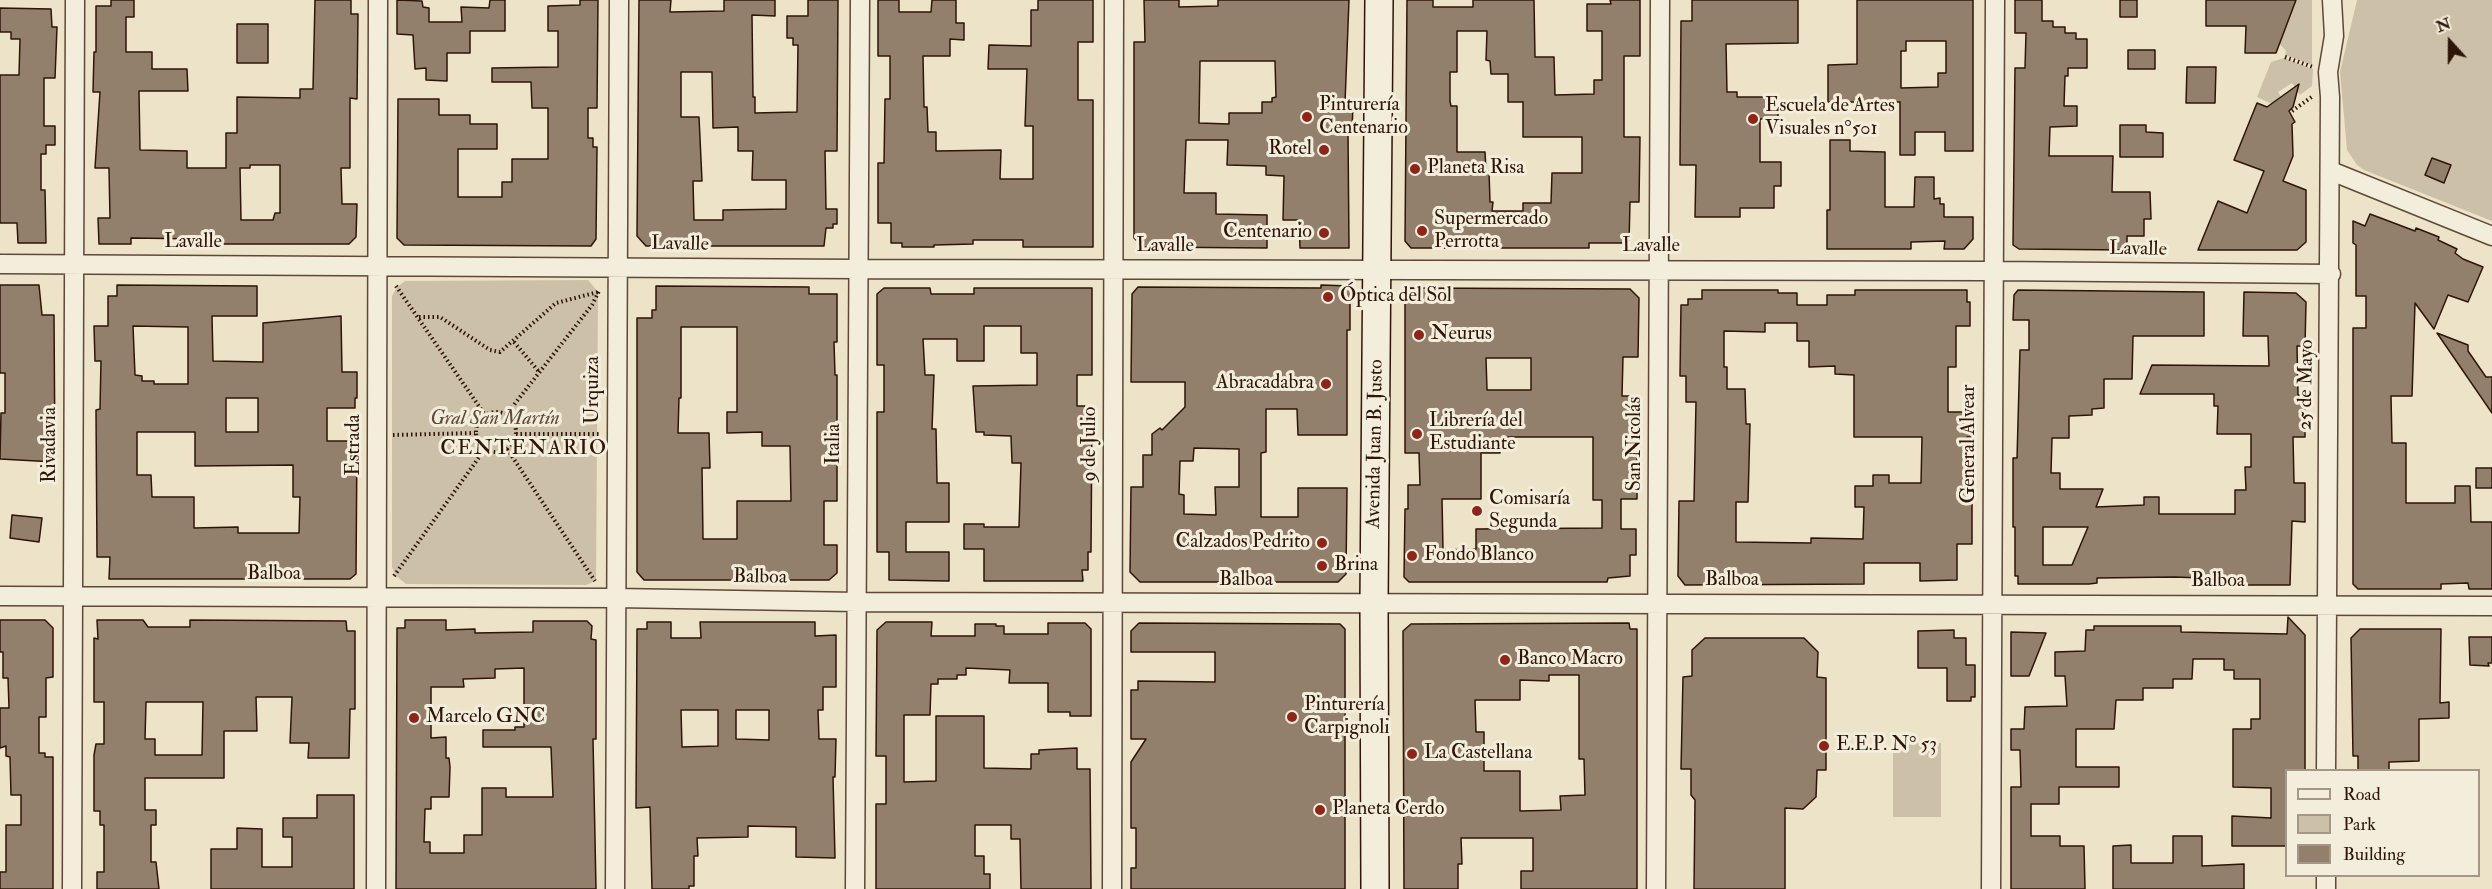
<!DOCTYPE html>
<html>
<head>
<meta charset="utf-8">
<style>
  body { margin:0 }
  #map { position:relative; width:2492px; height:889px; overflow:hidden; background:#ede3c9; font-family:"IM FELL Double Pica",serif }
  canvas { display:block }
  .legend { position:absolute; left:2285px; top:769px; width:195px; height:108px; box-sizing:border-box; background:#f3eddc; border:2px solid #a59787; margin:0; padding:8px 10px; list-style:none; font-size:18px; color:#2f1508 }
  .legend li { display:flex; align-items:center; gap:12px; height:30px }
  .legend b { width:30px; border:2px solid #a59787 }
  .north { position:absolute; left:2420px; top:12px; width:60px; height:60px; -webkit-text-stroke:4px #f3eddc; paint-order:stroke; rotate:339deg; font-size:16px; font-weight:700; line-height:24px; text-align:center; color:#2f1508 }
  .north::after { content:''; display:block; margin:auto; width:21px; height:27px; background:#2f1508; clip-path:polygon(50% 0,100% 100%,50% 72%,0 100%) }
</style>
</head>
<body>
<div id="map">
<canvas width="2492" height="889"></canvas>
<ul class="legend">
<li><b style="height:8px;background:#f3eddc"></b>Road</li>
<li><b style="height:16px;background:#cdc0a8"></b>Park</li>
<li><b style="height:16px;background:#92806c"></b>Building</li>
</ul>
<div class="north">N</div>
</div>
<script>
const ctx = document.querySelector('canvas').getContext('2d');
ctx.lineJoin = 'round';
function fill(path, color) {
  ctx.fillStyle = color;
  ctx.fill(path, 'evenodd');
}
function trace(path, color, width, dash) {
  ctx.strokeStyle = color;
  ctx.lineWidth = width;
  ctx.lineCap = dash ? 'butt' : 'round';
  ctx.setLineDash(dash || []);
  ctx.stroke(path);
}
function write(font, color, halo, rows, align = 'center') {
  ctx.font = font + ' "IM FELL Double Pica",serif';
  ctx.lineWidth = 6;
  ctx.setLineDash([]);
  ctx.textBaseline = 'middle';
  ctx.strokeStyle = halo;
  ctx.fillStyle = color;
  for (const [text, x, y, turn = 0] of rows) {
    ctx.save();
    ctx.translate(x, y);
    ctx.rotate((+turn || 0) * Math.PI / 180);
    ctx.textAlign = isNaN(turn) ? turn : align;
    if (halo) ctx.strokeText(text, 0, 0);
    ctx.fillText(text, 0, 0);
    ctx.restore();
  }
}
const green = new Path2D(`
  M2294,0H2312V65L2285,55L2286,51L2278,42Z
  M2357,0H2492V221L2364,170L2357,165L2347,150L2340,72Z
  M2284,58L2313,69L2312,86L2300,95L2292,83L2278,92L2281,97L2272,104L2257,97L2271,62Z
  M588,280L598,292L596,581L586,585L406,584L395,575L392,567V296L397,287L405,281Z
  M1893,743H1941V817H1893Z`);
const building = new Path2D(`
  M111,0H134V17H126V52H152V69H187L188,91H139L140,150L187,151V168H226V133H237V97L300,98V89H313L315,0H351V14H358L357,99L350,98V168H341L342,204H357L356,237L349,244H201V239L131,238V244H99L98,218H110L109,168H95L100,92H93L94,52H96V6H111ZM250,165H280V213H275L273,220H241L240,168H250Z
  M397,0L422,1L423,7L429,8V22H462L461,7L489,8L490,0H505V31H470V53H447V81L426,80V68L415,69L413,35L397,34Z
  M580,0H598L597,108H588V138H593V147H597L596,239L591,246L404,245L397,238L398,99H439V115H470V124H497V149H458V197H502V182H512V159H548V108H532L531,82H492V68L558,67V31H548V6L580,5Z
  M639,0H671L670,12L724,11V0H775V16L752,15L753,97H755V113L797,112L798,45H793V38H787V16H808V0H838L837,151H825L826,209H837V224H833V228H826L824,246H646L637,236ZM681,72H712L713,128L738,127V151H753L752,180H786V209L723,210V220H694L693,181H702L699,117H681Z
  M878,0H899V12H931L932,0H956V23H964V40L950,39V56H923L924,107H927L928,132H936V151L1001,150L1000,179H1033V126H1025L1027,69H988L989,45L1031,46V10H1038V0H1093V42H1078V100H1093V247H1023V240H973V244L934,245V247H902V243H891V223H878V163H884L885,99H890V56H878Z
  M1144,0H1179V7L1218,6V0H1349L1345,103L1353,104L1352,132H1348L1349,248H1300L1299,220H1283L1284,176L1266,175V166L1227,165L1228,140H1186L1184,193H1216V214L1267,215V248L1143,247L1134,238V42H1145ZM1200,61H1275L1276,97L1272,98V102H1262V113H1229V124L1199,123Z
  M1407,0H1433V7H1473V0H1534L1535,57H1554L1555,95L1594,94V80H1602V31H1587V4H1611L1610,0H1640V56H1624V137H1640L1639,202H1630L1629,243H1589V248H1411L1405,241ZM1457,31H1487L1486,60L1490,61L1491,74H1508V102H1523V137H1582V173H1552L1551,203H1523V211H1492L1493,202H1490L1489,171H1486L1485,152H1457V106H1451L1450,101V72H1457Z
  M1692,0H1798V43L1726,44L1727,92H1737V97H1778V119H1760V162H1781V186H1774V208H1740V217H1695L1696,165H1680L1681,21H1692Z
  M1857,0H1973V151H1945V132H1915V155H1900V102H1828V65L1857,64ZM1906,41H1946V73H1938V87L1901,88V51H1906Z
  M2015,0H2042V21H2053V27H2065V33H2076V39H2087V68H2068V76H2065L2064,106H2077V126L2050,127L2049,156H2113L2112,192H2150L2151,219H2144V236H2127V250L2019,249L2013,245L2015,68H2025L2026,33H2015Z
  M2120,0H2137V17H2120Z
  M2206,0H2296L2276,53H2245L2246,26H2206Z
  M0,8L51,9L52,27H57L55,78H44V126H55V145H46V154H41V190H45L46,243H18L17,223H0V75H19L20,39H11V32H0Z
  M237,24H268V63H237Z
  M2128,50H2155V69H2128Z
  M2187,67H2216L2215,103H2186Z
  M2299,84L2293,107L2289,111L2295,122L2292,124L2293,156L2283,181L2306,190V242L2297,250H2198L2218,201L2247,213L2264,171L2234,160L2257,103L2267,107Z
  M2120,125H2146V132L2163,133V157H2120Z
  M1830,140H1850V151L1885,152V207H1914L1915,177H1934V199L1940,198V204H1944V217H1973V239L1964,249H1944L1945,241L1911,242V249H1827V210H1830Z
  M2432,158L2451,165L2444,183L2425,175Z
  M2370,214L2415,231L2416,228L2439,237L2438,240L2457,249L2455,253L2463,259L2483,267L2468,302L2448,295L2434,329L2415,303L2412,396H2391L2392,443H2406V503H2455V486H2470L2471,522H2492V589H2469L2468,583L2441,584V589H2358L2353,584V328H2366V296H2356V245L2353,243V221L2365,226Z
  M0,285H39L42,315H54L55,462L0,459L1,413H5V373H0Z
  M117,285L257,286V316H212L213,361L263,362V323L341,316L342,372H357V398H355V408H327V441H357L356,574L350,579H109L110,557H97L96,410L100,409L101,361H95L94,326H108V296H117ZM133,326L188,327V384H154V381H142V376L135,375ZM226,398H258V432H226ZM137,432H195V466L293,465V497H300L299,533H238V527L194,528V497H152L151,475H137Z
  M1321,285L1350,286V330H1347V435H1298L1297,409H1266V452L1261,453V517H1298V488H1347L1346,574L1338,582H1140L1130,572L1131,487H1143V455H1152V434L1160,428L1162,430L1185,407V382H1131L1132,294L1138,287L1321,288ZM1194,448L1239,449V487H1215L1216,515L1184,514V495L1179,494L1180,461H1193Z
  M656,286L809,287V294H837V342H834L835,375H837V501H824V545H837V573L829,580H644L637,572V318H652V310H656ZM681,327H737V412H727V433L762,432V446H790L791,501H737V539H703L702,468H710L709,433H678L679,398H681Z
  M884,288H930L931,294H974V288H1092V375H1077V406H1085L1086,415H1092L1091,552H1088V570H1082L1083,581H984V549H964V524H984V527H1019L1021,463H1012L1011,436L984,435V432H976L973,386L1037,385V353H1021V326H984V361H957V339H923L925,375H934L932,429H936L937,483H949V522H906V552H949V581L889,580V552H877V412H884V365H877V294Z
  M1410,288L1630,289L1639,298L1638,357H1623L1622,396H1630L1632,452H1637V499H1621V529H1636V555H1630V576L1608,578L1607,582H1409L1404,577L1405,509H1408V485H1420L1419,453H1405V294ZM1486,358H1531V390H1487ZM1508,437H1593V500H1602V528L1476,529V549L1443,550L1442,499H1481V453H1500L1499,445L1508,444Z
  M1702,290H1778V293H1797V305H1827V295H1855V290H1967V302H1970V326H1956V367H1948V412H1972V437H1967L1968,472H1972V544H1957V580L1920,581V563H1864V584L1685,585L1678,576L1679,501H1694L1696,402H1686V376H1680L1681,305H1688V299H1702ZM1765,323H1797V341H1809V367L1835,366V374L1854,375V437H1922L1921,483H1889V475H1873V486H1855V507H1864L1863,539L1811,538V543L1736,542V502H1748L1750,424H1746L1745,389H1727V367H1724V331L1765,332Z
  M2018,290L2204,292V336H2133L2132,379H2104V408L2092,409V415L2069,416V438H2052L2051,473H2060V489H2103L2096,507L2144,505V497H2159V514H2235V490H2246L2245,467H2251V434H2217L2218,406H2214V394H2140L2152,365L2269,366L2268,336H2243L2244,292L2296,293L2306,302L2305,346H2297L2298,395H2305V437H2293L2294,483H2305V522L2292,521L2290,585H2202V578L2174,577L2097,578V583L2089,584H2018V576H2015V527H2013V458H2017L2020,350H2029V320H2013L2014,295ZM2043,527H2088L2072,565H2043Z
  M2437,333L2468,345V351L2486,377H2492V413Z
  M2476,468H2492V488H2476Z
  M12,515L42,518L39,542L10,538Z
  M2288,617L2305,635V771H2286V846H2232V816L2271,818V788L2233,787V729H2251V719H2260V679H2234V670H2224V659H2193L2192,679H2173V688H2143V700H2116L2114,729H2076V767H2119V787H2059V804H2031V836H2060V846H2084L2085,889H2011V787H2021L2020,750H2011V729H2024L2025,707L2067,706L2065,676H2055V652L2085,651L2086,630H2094V626H2181V632L2287,634Z
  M0,620H45L53,628V677L46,678V717H39V753H45V757H53V889H0V872H6V825H21V795H11L10,757L6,756V746L0,748V708H9L8,678H3V652H0Z
  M97,620H143L148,627H190V620L346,621L347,631H355V709H350L349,758H308L309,743H290L292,697H256L257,731H224V778H145V810H156V825H151V862H156L159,889H97V872H104V825H100V811H94V755L96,744H104V702H94V638L98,639ZM146,702H203L202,755H155V739H145Z
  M405,620H446V630L475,629V633L533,632V621H587L592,626L591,639L596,640V739H593L596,889H396L397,628H405ZM524,668V727H515V730H483V747H551L553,797H506V788H482V835H464V853H430V842H424L425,809H431V797H449L450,767L449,758H446V737L431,738V687H464L463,679L495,678V669Z
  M647,622H671V638H701L700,622H815V636L836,635V687H823V710H818L819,739H836L835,777H833L835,858L796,857V827L748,826V837L697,838L698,856H694V886H689V889H652L650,807L636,808L637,629H647ZM681,710H718V746L682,747ZM736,710H769V740L736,739Z
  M886,622H932L931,636H975V624H996V626H1004V634H1048V623H1085L1091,629V716H1070V712H1048V683H1009L1010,670L966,668V675H957V679H938V684H931L930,715H904V782L936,781V716H984V768L1031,769V754H1039V750L1077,748V769H1090L1091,889H1021L1020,839H1011V825H975V856H984V874H990V889H876V804H886V756H876L877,630Z
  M1139,623L1340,624L1345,629V889H1131V868H1136V828H1131V762L1146,739H1131V690H1138V681L1215,682V652H1131V631Z
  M1629,623L1630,629H1637V889H1521V871H1533V838H1461L1462,864H1458V889H1404L1403,631L1411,624ZM1549,675H1579V759H1584L1585,795L1560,796L1561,810L1520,811V771H1484V732H1476L1475,700H1520V680L1549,681Z
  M2360,629H2441L2440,703L2449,702V718L2419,719V761L2389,762V771H2358V756H2353L2351,638Z
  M1954,630V638H1966V665H1975V697H1971V701H1947V668H1918V631Z
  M2011,632L2046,633L2029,676H2011Z
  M2469,637H2492V663H2488L2489,666L2470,665Z
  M1705,638H1804L1818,652L1817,677L1826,678V770H1817L1816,797L1803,809L1785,808V889H1694L1695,800L1691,795V769H1681L1683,677L1692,676V650Z
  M317,795H354V889H211V849H237V828L262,829V867H292V837H283V818H317Z
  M2173,836H2202V866L2244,864V889H2113V846L2131,845V863H2173Z`);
const path = new Path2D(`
  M2285,57L2313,67
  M2292,111L2313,96
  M396,286L485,415
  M419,317H440L490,350L500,352L556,303L598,292
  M514,342L540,373
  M476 432a20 20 0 1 1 40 0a20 20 0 1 1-40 0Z
  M506,415L592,305L599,291
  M516,434H599
  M393,435L475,433
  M507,449L595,581
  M394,576L485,449`);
const street = new Path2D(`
  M2331,171L2492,236
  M0,264L858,269L1994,271L2331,274
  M0,596L616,598L857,602L2492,606
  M2326,770L2330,97L2328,72L2334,36L2332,0
  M72,889L75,0
  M376,889L378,0
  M615,889L619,0
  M855,889L860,0
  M1112,889L1114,0
  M1656,889L1660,0
  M1991,889L1995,0
  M2326,889V876`);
const secondary = new Path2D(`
  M1375,889L1374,603L1379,0`);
const markers = [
  [1307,117,6,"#8f2418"],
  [1753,119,6,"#8f2418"],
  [1324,150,6,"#8f2418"],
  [1415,169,6,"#8f2418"],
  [1422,231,6,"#8f2418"],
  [1324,233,6,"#8f2418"],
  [1328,297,6,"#8f2418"],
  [1419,335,6,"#8f2418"],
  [1326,384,6,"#8f2418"],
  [1417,434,6,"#8f2418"],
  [1477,511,6,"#8f2418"],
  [1322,543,6,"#8f2418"],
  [1412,556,6,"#8f2418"],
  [1322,566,6,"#8f2418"],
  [1505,660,6,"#8f2418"],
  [1292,717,6,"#8f2418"],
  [414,718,6,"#8f2418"],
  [1824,746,6,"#8f2418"],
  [1412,754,6,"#8f2418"],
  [1320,810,6,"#8f2418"]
];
const poiNames = [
  ["Pinturería",1319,106],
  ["Centenario",1319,129],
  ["Escuela de Artes",1765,107],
  ["Visuales n°501",1765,130],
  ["Rotel",1312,150,"right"],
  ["Planeta Risa",1427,169],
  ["Supermercado",1434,220],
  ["Perrotta",1434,243],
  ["Centenario",1312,233,"right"],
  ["Óptica del Sol",1340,297],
  ["Neurus",1431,335],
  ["Abracadabra",1314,384,"right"],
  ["Librería del",1429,422],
  ["Estudiante",1429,445],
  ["Comisaría",1489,500],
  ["Segunda",1489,523],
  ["Calzados Pedrito",1310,543,"right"],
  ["Fondo Blanco",1424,556],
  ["Brina",1334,566],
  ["Banco Macro",1517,660],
  ["Pinturería",1304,706],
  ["Carpignoli",1304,729],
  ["Marcelo GNC",426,718],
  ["E.E.P. N° 53",1836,746],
  ["La Castellana",1424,754],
  ["Planeta Cerdo",1332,810]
];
const streetNames = [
  ["Lavalle",193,243],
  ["Lavalle",680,245,1],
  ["Lavalle",1165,247],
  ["Lavalle",1651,247],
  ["Lavalle",2138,250,1],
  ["25 de Mayo",2307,385,-89],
  ["Urquiza",594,390,-90],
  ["Italia",835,444,-90],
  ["9 de Julio",1091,444,-90],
  ["Avenida Juan B. Justo",1376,444,-89],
  ["San Nicolás",1636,444,-90],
  ["General Alvear",1970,444,-90],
  ["Rivadavia",51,445,-90],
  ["Estrada",355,445,-90],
  ["Balboa",274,575],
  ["Balboa",760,578,1],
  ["Balboa",1246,581],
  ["Balboa",1732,581],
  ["Balboa",2218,582]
];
const parkNames = [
  ["Gral San Martín",495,420]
];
const neighbourhoodNames = [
  ["CENTENARIO",524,449]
];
fill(green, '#cdc0a8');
fill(building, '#92806c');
trace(building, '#2f1508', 1.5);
trace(street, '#5e4838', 21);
trace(secondary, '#2f1508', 30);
trace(path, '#2f1508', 4, [1.5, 3]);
trace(street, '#f3eddc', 18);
trace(secondary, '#f3eddc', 27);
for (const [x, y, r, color] of markers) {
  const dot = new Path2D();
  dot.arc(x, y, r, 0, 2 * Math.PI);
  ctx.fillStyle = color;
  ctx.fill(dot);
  trace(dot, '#f3eddc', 2);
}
write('20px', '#2f1508', '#f3eddc', poiNames, 'left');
write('20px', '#2f1508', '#f3eddc', streetNames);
write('italic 20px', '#5e4838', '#f3eddc', parkNames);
ctx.letterSpacing = '1.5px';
write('21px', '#2f1508', '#f3eddc', neighbourhoodNames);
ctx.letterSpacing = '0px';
</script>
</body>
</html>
